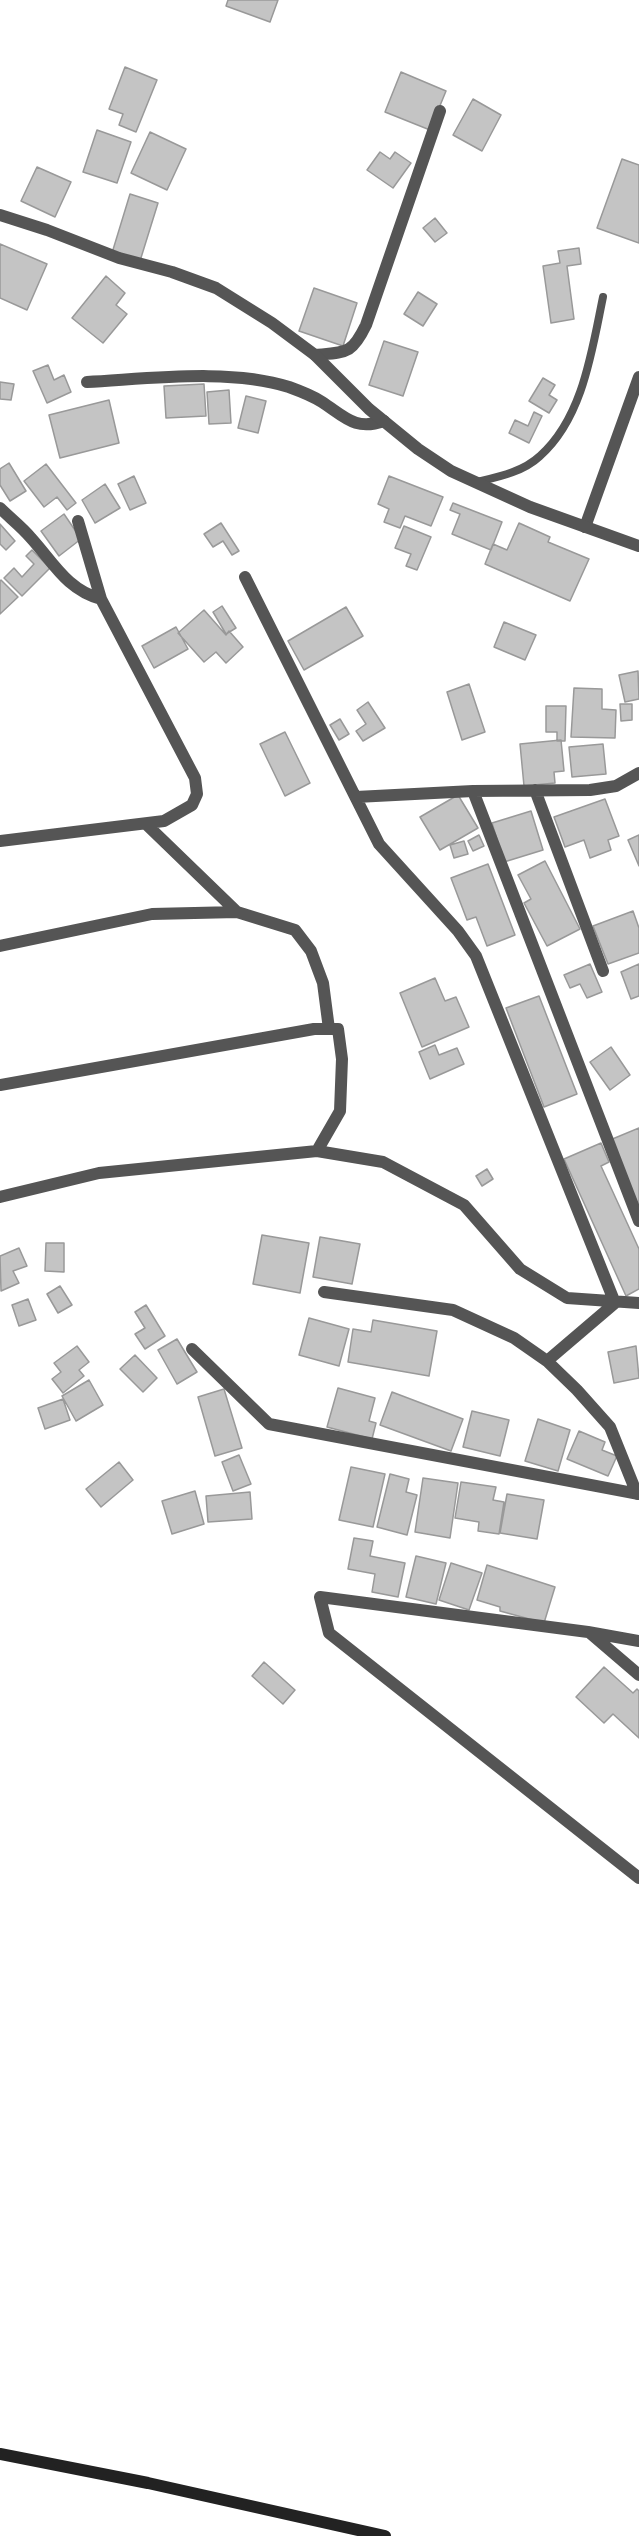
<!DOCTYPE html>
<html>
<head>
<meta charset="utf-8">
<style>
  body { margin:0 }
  canvas { display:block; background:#fff }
</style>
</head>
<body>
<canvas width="639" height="2536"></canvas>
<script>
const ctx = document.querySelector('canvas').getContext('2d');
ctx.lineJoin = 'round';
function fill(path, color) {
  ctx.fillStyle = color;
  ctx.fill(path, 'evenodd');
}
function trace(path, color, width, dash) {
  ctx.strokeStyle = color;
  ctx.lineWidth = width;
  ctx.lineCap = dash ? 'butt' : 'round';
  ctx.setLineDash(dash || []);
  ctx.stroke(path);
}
const building = new Path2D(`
  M228,0H278L270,22L226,6Z
  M125,67L157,80L136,132L119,125L123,114L109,109Z
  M401,72L446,91L430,130L385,112Z
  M473,99L501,115L482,151L453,135Z
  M97,130L131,142L117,183L83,172Z
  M150,132L186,149L167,190L131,173Z
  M380,152L390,159L395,152L411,163L393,188L367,170Z
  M622,159L639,165V243L597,228Z
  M37,167L71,182L55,217L21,201Z
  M130,194L158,203L140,261L112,253Z
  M435,218L447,233L435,242L423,228Z
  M0,244L47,264L27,310L0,298Z
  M579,248L581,264L567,266L574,319L551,323L543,266L560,263L558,251Z
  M106,276L125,293L116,305L127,314L103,343L72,318Z
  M314,288L357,303L343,346L299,331Z
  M418,292L437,304L423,326L404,314Z
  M384,341L418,352L403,396L369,385Z
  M48,365L54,380L64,375L71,392L47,403L33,371Z
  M543,378L555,385L549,395L557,400L549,413L529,401Z
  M0,382L14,384L11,400L0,399Z
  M204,384L206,416L166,418L164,386Z
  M229,390L231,423L209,424L207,392Z
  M246,396L266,401L258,433L238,428Z
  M109,400L119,443L60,458L49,415Z
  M534,412L542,416L529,443L509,433L515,420L528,426Z
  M9,463L26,491L10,501L0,485V469Z
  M46,464L76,503L67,510L57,497L44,507L24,481Z
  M134,476L146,503L130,510L118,484Z
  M389,476L443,497L431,526L405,516L400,528L384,522L389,509L378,504Z
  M105,484L120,508L95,523L82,500Z
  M453,503L502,522L491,550L452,534L460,514L450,510Z
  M64,514L81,539L59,556L41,531Z
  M221,523L239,551L232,555L223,541L213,547L204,534Z
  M519,523L550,537L548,542L589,559L570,601L485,564L493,544L507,550Z
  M0,524L15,541L6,550L0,544Z
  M404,526L431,537L417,570L406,566L411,554L395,548Z
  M32,550L50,568L22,596L4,578L14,568L22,577L34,564L26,556Z
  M1,580L18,597L0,614V581Z
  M222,606L236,628L226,634L213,612Z
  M346,607L363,636L304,670L288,641Z
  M204,610L226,635L229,631L243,647L226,663L216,652L204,662L178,633Z
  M504,622L536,635L525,660L494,647Z
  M176,627L188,649L154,668L142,646Z
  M638,671L639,699L625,702L619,675Z
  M469,684L485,732L462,740L447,692Z
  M574,688L602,689V709L616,710L615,738L571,737Z
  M368,702L385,728L363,741L356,731L366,724L357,710Z
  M620,704H632V720L621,721Z
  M546,706H566L565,741H557V732H546Z
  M340,719L349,734L339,740L330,725Z
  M285,732L310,783L285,796L260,744Z
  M561,740L564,771L554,772L555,783L524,786L520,744Z
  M603,744L606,774L572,777L569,747Z
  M458,795L478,828L440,850L420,817Z
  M605,799L619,836L608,840L611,850L590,858L584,840L565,847L554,817Z
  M531,811L543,850L504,862L492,823Z
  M479,835L484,846L473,851L468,841Z
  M639,835V866L628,840Z
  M464,841L468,854L454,858L450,845Z
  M545,861L580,929L547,946L524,903L531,899L518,875Z
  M488,864L515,935L487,946L476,917L467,920L451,878Z
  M633,911L639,928V953L608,964L593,926Z
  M590,964L602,992L587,998L580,984L570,988L564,975Z
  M639,964V996L631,999L621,972Z
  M435,978L445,1001L456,997L469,1027L422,1047L400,993Z
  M539,996L577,1094L544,1107L506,1008Z
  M435,1045L439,1055L457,1048L464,1064L430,1079L419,1052Z
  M611,1047L630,1075L610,1090L590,1062Z
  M639,1128V1207L610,1140Z
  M601,1143L609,1162L601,1166L639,1249V1289L626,1296L564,1159Z
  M487,1169L493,1179L482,1186L476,1176Z
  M262,1235L309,1243L300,1293L253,1284Z
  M320,1237L360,1244L352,1284L313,1277Z
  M46,1243H64V1272L45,1271Z
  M19,1248L27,1266L13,1271L19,1283L1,1291L0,1256Z
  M60,1286L72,1305L58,1313L47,1294Z
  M28,1299L36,1320L19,1326L12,1305Z
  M146,1305L165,1336L145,1349L135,1334L145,1328L135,1312Z
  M309,1318L349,1329L339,1366L299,1355Z
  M373,1320L437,1331L429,1376L348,1362L353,1329L371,1332Z
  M177,1339L197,1372L177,1384L158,1350Z
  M77,1346L89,1362L79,1370L84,1376L63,1393L52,1379L61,1372L54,1363Z
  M636,1346L639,1378L614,1383L608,1352Z
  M135,1355L157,1378L143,1392L120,1369Z
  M89,1380L103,1405L76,1421L62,1396Z
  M338,1388L375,1398L369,1421L376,1423L372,1439L327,1427Z
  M224,1389L242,1448L215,1456L198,1397Z
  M392,1392L463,1419L451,1451L380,1425Z
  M63,1399L70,1420L45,1429L38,1408Z
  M472,1411L509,1420L500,1456L463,1447Z
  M538,1419L570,1430L558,1471L525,1461Z
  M579,1431L605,1442L602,1450L617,1456L608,1476L567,1459Z
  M239,1455L251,1484L233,1491L222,1462Z
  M119,1462L133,1480L101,1507L86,1489Z
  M351,1467L385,1474L373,1527L339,1520Z
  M390,1474L409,1479L406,1492L417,1495L407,1535L377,1527Z
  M423,1478L458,1483L450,1538L415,1532Z
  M461,1482L496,1487L493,1500L504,1502L499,1534L478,1531L479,1522L455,1518Z
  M195,1491L204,1524L172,1534L162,1501Z
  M250,1492L252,1519L208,1522L206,1496Z
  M507,1494L544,1500L537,1539L500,1533Z
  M354,1538L373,1541L370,1556L405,1563L398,1597L372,1592L375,1574L348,1569Z
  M416,1556L446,1563L436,1604L406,1597Z
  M451,1563L482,1573L469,1610L439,1600Z
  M487,1565L555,1587L544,1623L500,1611V1607L477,1600Z
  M264,1662L295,1690L283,1704L252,1676Z
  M604,1667L633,1693L637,1689L639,1691V1738L613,1714L604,1723L576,1697Z`);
const service = new Path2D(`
  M477,482C498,477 523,472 540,456C583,418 592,350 603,297`);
const minor = new Path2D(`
  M315,355C347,352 352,354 366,325L440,111
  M87,382C147,379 231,368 289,387C300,391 313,396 322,402C345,417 355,431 384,421
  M0,508C10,518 22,527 31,538C53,562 67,590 101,599
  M585,527L639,377
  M245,577L379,844L458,931L476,956L615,1303
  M535,790L603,971
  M473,791L639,1221
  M356,797L473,791L590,790L616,786L639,773
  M146,824L237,912
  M0,841L164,821L192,805L197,794L195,778L101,599L78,521
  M0,946L152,914L237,912L295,930L311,951L323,983L329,1029
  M0,1085L314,1029H338L342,1059L340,1111L317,1151L99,1173L0,1197
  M317,1151L383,1162L464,1205L520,1269L567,1298L639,1303
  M324,1292L453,1310L514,1338L547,1361
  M615,1303L547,1361L577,1390L610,1427L637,1494
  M192,1349L269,1424L639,1494
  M590,1633L639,1675
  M639,1641L588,1632L320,1597L329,1633L639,1878`);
const tertiary = new Path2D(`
  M0,215L47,230L119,258L172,272L216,288L272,323L315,355L369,409L418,449L451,471L530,507L639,546`);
const secondary = new Path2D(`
  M0,2454L148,2483L385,2536`);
fill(building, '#c4c4c4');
trace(building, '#999', 1.5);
trace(service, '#555', 8);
trace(minor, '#555', 12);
trace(tertiary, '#555', 12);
trace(secondary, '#222', 12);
</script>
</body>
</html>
